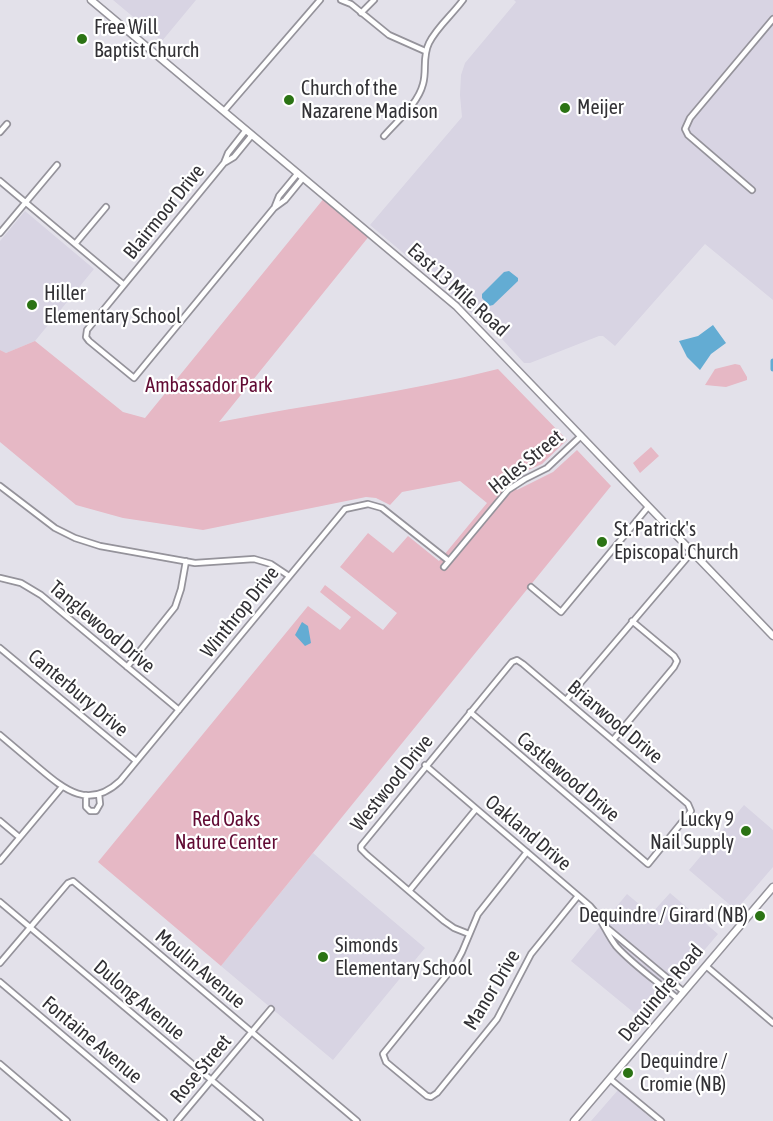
<!DOCTYPE html>
<html>
<head>
<meta charset="utf-8">
<style>
  body { margin:0 }
  canvas { display:block; background:#e3e1ea }
</style>
</head>
<body>
<canvas width="773" height="1121"></canvas>
<script>
const ctx = document.querySelector('canvas').getContext('2d');
ctx.lineJoin = 'round';
function fill(path, color) {
  ctx.fillStyle = color;
  ctx.fill(path, 'evenodd');
}
function trace(path, color, width, dash) {
  ctx.strokeStyle = color;
  ctx.lineWidth = width;
  ctx.lineCap = dash ? 'butt' : 'round';
  ctx.setLineDash(dash || []);
  ctx.stroke(path);
}
function write(font, color, halo, rows, align = 'center') {
  ctx.font = font + ' "Asap Condensed",sans-serif';
  ctx.lineWidth = 4.5;
  ctx.setLineDash([]);
  ctx.textBaseline = 'middle';
  ctx.strokeStyle = halo;
  ctx.fillStyle = color;
  for (const [text, x, y, turn = 0] of rows) {
    ctx.save();
    ctx.translate(x, y);
    ctx.rotate((+turn || 0) * Math.PI / 180);
    ctx.textAlign = isNaN(turn) ? turn : align;
    if (halo) ctx.strokeText(text, 0, 0);
    ctx.fillText(text, 0, 0);
    ctx.restore();
  }
}
const built = new Path2D(`
  M113,0H196L162,41Z
  M514,0H773V300L705,244L615,346L603,336H599L530,363H524L492,328L486,326L445,288L370,225L462,117L460,95L461,75L465,63L516,2Z
  M25,211L94,269L35,341L6,353L0,350V241Z
  M744,805L773,830V867L736,910L689,870Z
  M313,853L425,948L333,1060L221,966Z
  M670,893L718,934L644,1021L571,961L627,894L651,914Z
  M618,1090L654,1121H591Z`);
const green = new Path2D(`
  M325,197L370,235L219,422C312,404 407,392 498,369L567,440L542,464L510,478L517,490L553,472L577,450L611,486L221,966L98,862L308,606L340,630L351,617L320,592L325,585L383,630L397,613L340,567L368,533L393,553L408,536L439,561L487,503L460,481L402,492L390,505L376,498L366,497L203,530L123,518L76,505L0,442V350L6,353L35,341L123,412L145,418Z
  M735,364L740,365L747,377V380L726,387L705,385L715,369Z
  M651,447L659,456L640,473L633,463Z`);
const water = new Path2D(`
  M509,271L518,278V281L493,305L489,306L482,298V294L504,272Z
  M713,325L726,343L711,354L700,370L687,357L679,341L698,336Z
  M302,622L308,626L311,643L305,646L295,635Z`);
const canal = new Path2D(`
  M773,361V369`);
const street = new Path2D(`
  M341,0L351,4L389,35L425,51
  M361,13L374,0
  M224,111L320,0
  M0,132L7,124
  M252,135L234,157L224,163L87,330L86,337L89,341L134,378L274,208L285,200L303,178
  M384,136C397,121 418,104 423,84C427,71 422,57 429,43C437,27 452,15 463,0
  M224,163L228,153L246,130
  M0,181L124,285
  M752,190L688,135L685,129L690,118L773,19
  M275,206L279,196L298,173
  M0,233L57,165
  M75,244L106,207
  M0,486L55,528L75,538L100,546L195,563L254,559L271,564L289,576
  M444,567L508,490L525,479L547,468L581,436
  M0,578L21,583L41,595L179,710
  M531,587L561,612L648,507
  M0,648L136,761
  M127,667L175,607L181,589L186,561
  M566,700L692,552
  M0,735C13,746 26,757 39,768C65,790 89,810 120,781L345,509L368,504L382,508L449,561
  M613,740L674,667L677,661L674,656L632,621
  M425,765L590,906C602,919 606,933 616,946C634,966 658,982 678,999
  M86,795V807L90,811H96L100,804L99,794
  M0,821L19,837
  M527,852L478,914L462,952L455,965L383,1054L386,1062L427,1096L431,1097L437,1093L497,1019L531,954L578,896
  M0,861L62,787
  M409,891L476,809
  M0,902L260,1121
  M606,927L684,992
  M469,934L454,928L444,921L367,855L361,849V846L512,662L517,660L523,664L688,804L691,811L648,864L470,712
  M0,963L68,883L73,881L357,1121
  M706,966L773,1023
  M0,982L164,1121
  M0,1064L67,1121
  M610,1079L661,1121
  M177,1121L271,1009`);
const secondary = new Path2D(`
  M91,0L456,306L773,636
  M574,1121L773,887`);
const markers = [
  [82,39,6,"#2b7314"],
  [289,100,6,"#2b7314"],
  [565,108,6,"#2b7314"],
  [32,305,6,"#2b7314"],
  [602,542,6,"#2b7314"],
  [746,831,6,"#2b7314"],
  [760,916,6,"#2b7314"],
  [323,957,6,"#2b7314"],
  [628,1073,6,"#2b7314"]
];
const poiNames = [
  ["Free Will",94,28],
  ["Baptist Church",94,51],
  ["Church of the",301,89],
  ["Nazarene Madison",301,112],
  ["Meijer",577,108],
  ["Hiller",44,294],
  ["Elementary School",44,317],
  ["St. Patrick's",614,530],
  ["Episcopal Church",614,553],
  ["Lucky 9",734,820,"right"],
  ["Nail Supply",734,843,"right"],
  ["Dequindre / Girard (NB)",748,916,"right"],
  ["Simonds",335,946],
  ["Elementary School",335,969],
  ["Dequindre /",640,1062],
  ["Cromie (NB)",640,1085]
];
const streetNames = [
  ["Blairmoor Drive",164,212,-51],
  ["East 13 Mile Road",458,290,42],
  ["Hales Street",526,462,-39],
  ["Winthrop Drive",240,612,-51],
  ["Tanglewood Drive",102,627,40],
  ["Canterbury Drive",78,693,40],
  ["Briarwood Drive",615,722,40],
  ["Castlewood Drive",568,777,40],
  ["Westwood Drive",392,783,-51],
  ["Oakland Drive",528,833,40],
  ["Moulin Avenue",200,969,40],
  ["Manor Drive",492,990,-59],
  ["Dequindre Road",661,993,-50],
  ["Dulong Avenue",139,1000,40],
  ["Fontaine Avenue",92,1040,40],
  ["Rose Street",201,1069,-50]
];
const parkNames = [
  ["Ambassador Park",209,386],
  ["Red Oaks",226,820],
  ["Nature Center",226,843]
];
fill(built, '#d8d4e3');
fill(green, '#e6b8c5');
fill(water, '#63acd3');
trace(canal, '#63acd3', 5);
trace(street, '#95939b', 8);
trace(secondary, '#95939b', 9);
trace(street, '#fff', 4.5);
trace(secondary, '#fff', 6);
for (const [x, y, r, color] of markers) {
  const dot = new Path2D();
  dot.arc(x, y, r, 0, 2 * Math.PI);
  ctx.fillStyle = color;
  ctx.fill(dot);
  trace(dot, '#fff', 2);
}
write('20px', '#323135', '#fff', poiNames, 'left');
write('20px', '#323135', '#fff', streetNames);
write('20px', '#610a33', '#fff', parkNames);
</script>
</body>
</html>
